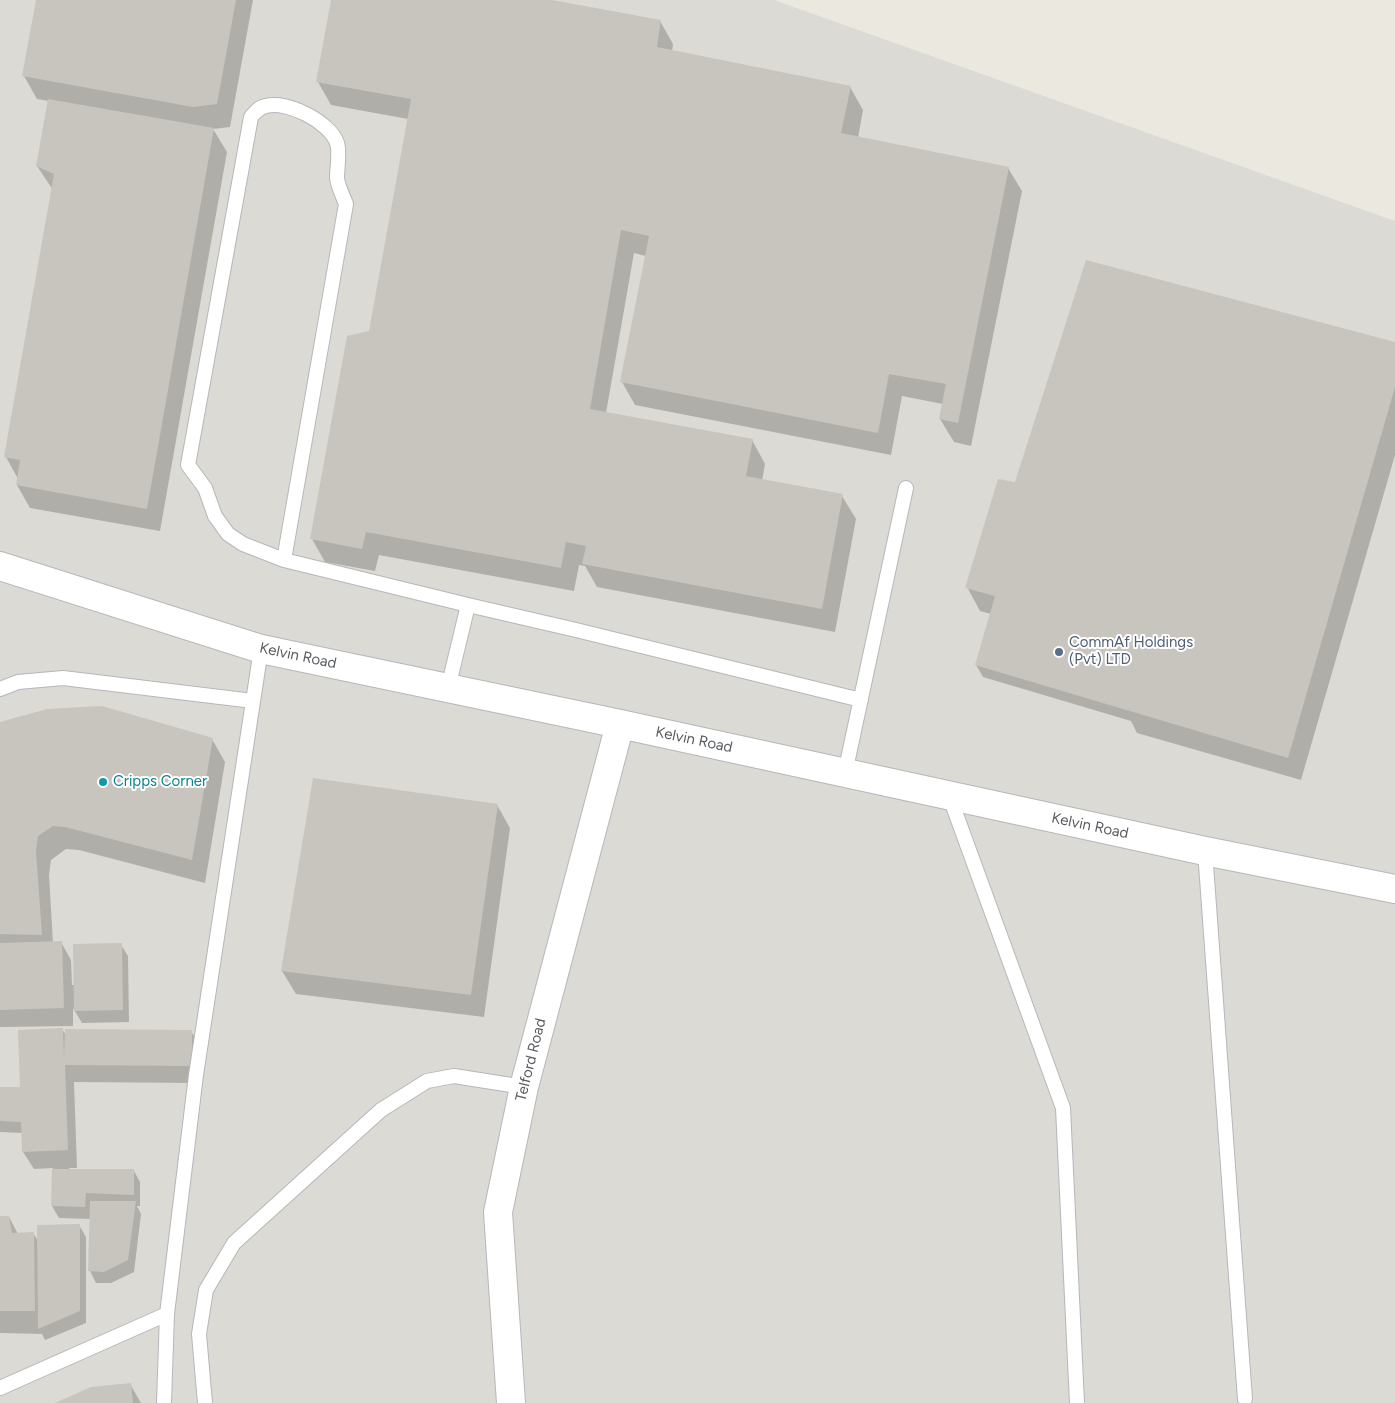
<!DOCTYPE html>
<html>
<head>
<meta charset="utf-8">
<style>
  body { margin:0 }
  canvas { display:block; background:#ebe8e0 }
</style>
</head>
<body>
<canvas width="1395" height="1403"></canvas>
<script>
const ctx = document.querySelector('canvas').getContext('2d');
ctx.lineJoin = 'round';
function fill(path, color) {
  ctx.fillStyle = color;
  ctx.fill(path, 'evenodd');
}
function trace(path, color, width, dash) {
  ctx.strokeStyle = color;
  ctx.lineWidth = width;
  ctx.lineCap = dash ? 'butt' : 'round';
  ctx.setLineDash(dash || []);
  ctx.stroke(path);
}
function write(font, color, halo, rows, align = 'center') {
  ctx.font = font + ' Figtree,sans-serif';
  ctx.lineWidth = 4;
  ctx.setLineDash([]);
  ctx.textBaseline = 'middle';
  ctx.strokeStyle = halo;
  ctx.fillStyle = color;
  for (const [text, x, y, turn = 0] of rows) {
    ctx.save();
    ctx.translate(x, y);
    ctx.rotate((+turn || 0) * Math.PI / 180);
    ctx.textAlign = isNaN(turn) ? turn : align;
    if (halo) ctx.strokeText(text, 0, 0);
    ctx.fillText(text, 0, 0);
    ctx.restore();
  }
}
const industrial = new Path2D(`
  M0,0H774L1395,221V1403H0Z`);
const shadow = new Path2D(`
  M38,0H253L230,127L213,129L227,152L160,531L30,508L17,485L18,479L6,457L53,190L37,166L49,101L37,99L24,76Z
  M333,0H545L660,21L673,44L672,52L850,87L863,110L858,138L1008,168L1022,191L971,446L954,442L940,419L943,404L902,396L891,455L635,405L622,382L646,256L634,253L606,413L752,440L765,464L762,481L842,496L856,519L835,632L597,587L585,566L579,565L574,591L379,555L375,571L325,562L312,539L370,332L408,119L331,105L318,82Z
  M1395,344V455L1301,780L1137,733L1131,721L983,677L976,665L991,614L980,611L967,587L1015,484Z
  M0,724L212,739L225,762L205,883L79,850L66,849L51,860L49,875L53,943L61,942L71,960L72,985H75L121,945L128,956L129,1022L82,1023L73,1008V1026L0,1027Z
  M497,805L510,828L484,1017L296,994L282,971Z
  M62,1029L66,1035L191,1031L201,1049V1083L74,1082L77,1168H69L70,1170L134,1171L140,1182V1206H137L141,1214L134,1272L111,1283H96L90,1271L91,1219L59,1218L52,1206L53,1168L34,1169L23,1152V1133L0,1132V1088L19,1089Z
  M0,1217H9L18,1234L33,1233L38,1241L79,1225L86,1237V1323L45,1340L42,1334L0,1333Z
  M130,1384L141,1403H58Z`);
const building = new Path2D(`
  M36,0H236L217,104L193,107L22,76Z
  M331,0H552L661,20L657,47L851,86L841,133L1009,167L958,423L939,419L946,384L889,374L878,433L620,382L649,236L621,230L590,409L753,439L746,476L843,494L822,609L582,564L586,546L566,542L561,568L366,532L362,549L310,539L347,336L369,331L411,99L316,82Z
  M48,99L214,128L147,509L16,485L20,460L4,457L54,174L36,166Z
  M1086,260L1395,342V387L1288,758L975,665L995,596L965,588L998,479L1015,482Z
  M102,706L213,738L192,860L65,827L53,826L38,836L36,851L42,935L0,934V722L47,709Z
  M313,778L498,804L471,995L281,971Z
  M62,941L64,1008L0,1010V943Z
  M122,943L123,1010L74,1011L73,944Z
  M63,1028L64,1056L65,1029L192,1030V1066L65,1065L68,1150L22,1152L21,1122L0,1121V1087H20L18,1030Z
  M52,1169H134V1195L86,1193L85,1207L51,1206Z
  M90,1201H136L128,1260L104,1272L88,1271Z
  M0,1216H9L12,1233L34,1232L35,1311H0Z
  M80,1224V1311L38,1329L37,1225Z
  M131,1383L133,1403H55L91,1387Z`);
const lane = new Path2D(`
  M284,560L346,204C343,196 338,187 337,178C337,168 340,152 337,143C330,122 287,100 266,106C259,107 255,112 251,117L188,465L205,488L215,516L228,534L243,544L284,560L468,605L448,688
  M468,605L576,630L861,700
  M0,689L18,682L63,678L253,701
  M845,773L906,488
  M949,795L1063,1108L1077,1403
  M1205,851L1245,1399
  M0,1388L167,1314
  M164,1403L167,1314L196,1075L261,649
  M205,1403L199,1334L206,1290L234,1243L381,1110L427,1081L454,1076L524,1087`);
const street = new Path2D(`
  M0,566L261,649L620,724L1205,851L1395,889
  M511,1403L498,1212L524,1087L620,724`);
const markers = [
  [1059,652,5,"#5c6f8a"],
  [103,782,5,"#0f9aa8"]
];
const serviceNames = [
  ["CommAf Holdings",1069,643],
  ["(Pvt) LTD",1069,660]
];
const streetNames = [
  ["Kelvin Road",298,656,12],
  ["Kelvin Road",694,740,12],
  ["Kelvin Road",1090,826,12],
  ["Telford Road",531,1060,-76]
];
const cultureNames = [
  ["Cripps Corner",113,782]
];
fill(industrial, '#dcdad4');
fill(shadow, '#0003');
fill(building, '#c8c5bf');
trace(lane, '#b5b7bc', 16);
trace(street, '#b5b7bc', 30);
trace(lane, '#fff', 14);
trace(street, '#fff', 28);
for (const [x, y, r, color] of markers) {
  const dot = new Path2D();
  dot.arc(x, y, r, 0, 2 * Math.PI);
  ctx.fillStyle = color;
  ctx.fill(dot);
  trace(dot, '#fff', 2);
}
write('15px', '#4e5e75', '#fff', serviceNames, 'left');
write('15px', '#585c60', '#fff', streetNames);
write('15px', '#0d838f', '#fff', cultureNames, 'left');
</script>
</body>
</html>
